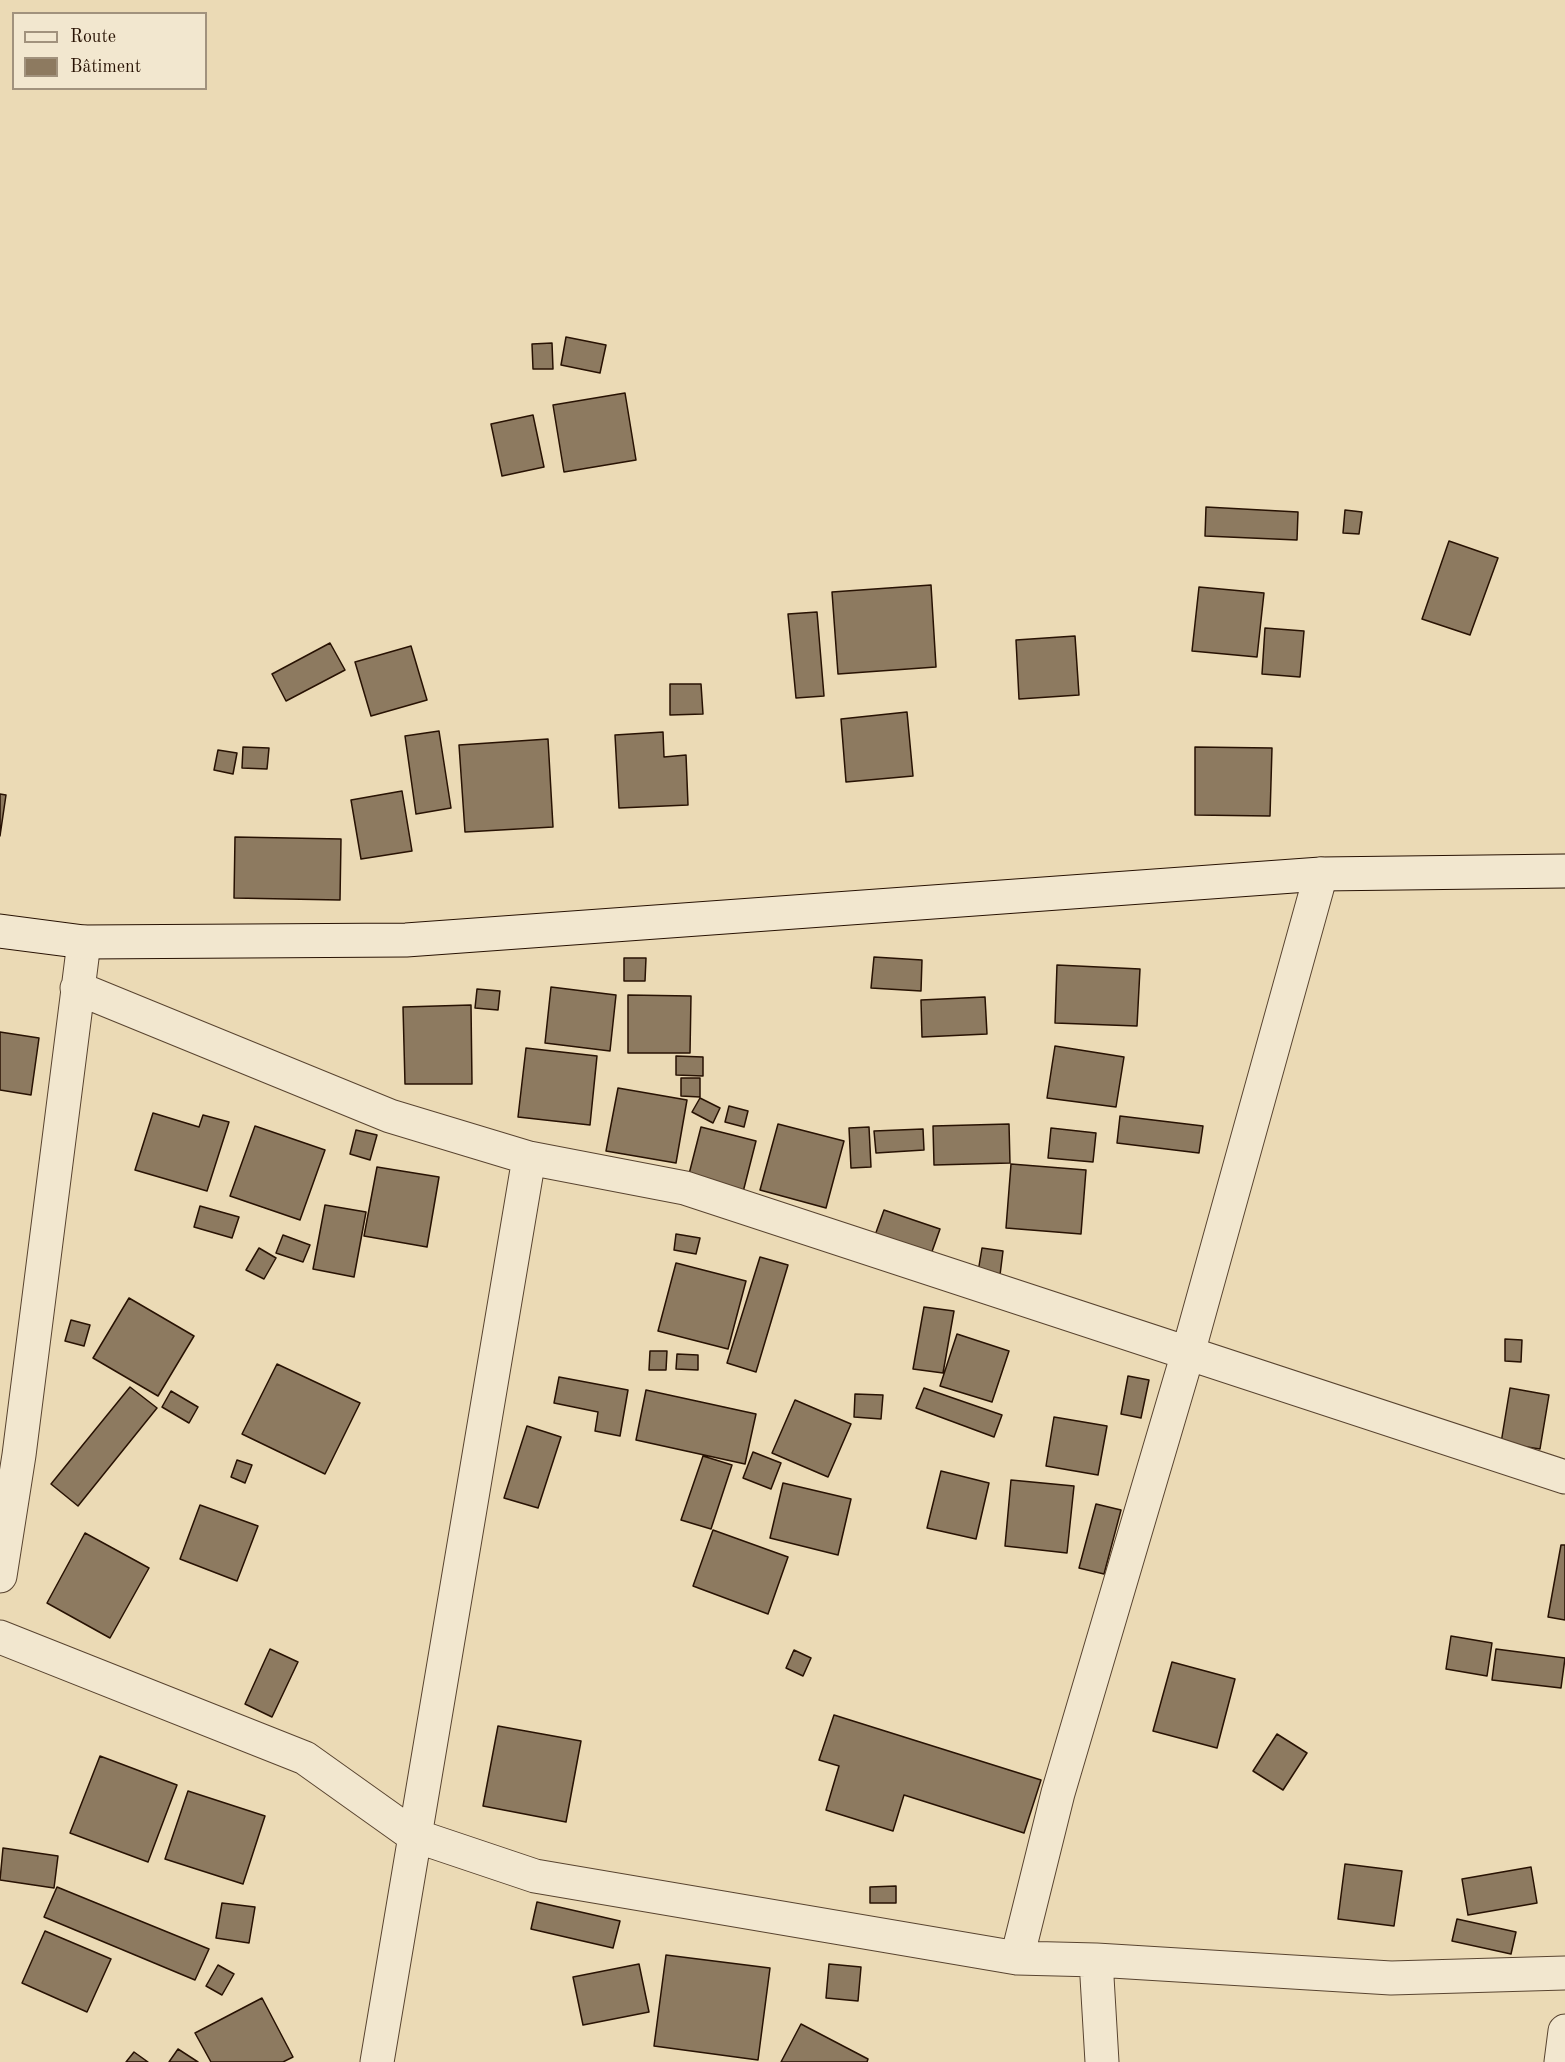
<!DOCTYPE html>
<html>
<head>
<meta charset="utf-8">
<style>
  body { margin:0 }
  #map { position:relative; width:1565px; height:2062px; overflow:hidden; background:#ebdab5; font-family:"Old Standard TT",serif }
  canvas { display:block }
  .legend { position:absolute; left:12px; top:12px; width:195px; height:78px; box-sizing:border-box; background:#f2e7cf; border:2px solid #a1927d; margin:0; padding:8px 10px; list-style:none; font-size:18px; color:#281203 }
  .legend li { display:flex; align-items:center; gap:12px; height:30px }
  .legend b { width:30px; border:2px solid #a1927d }
</style>
</head>
<body>
<div id="map">
<canvas width="1565" height="2062"></canvas>
<ul class="legend">
<li><b style="height:8px;background:#f2e7cf"></b>Route</li>
<li><b style="height:16px;background:#8d7a60"></b>Bâtiment</li>
</ul>
</div>
<script>
const ctx = document.querySelector('canvas').getContext('2d');
ctx.lineJoin = 'round';
function fill(path, color) {
  ctx.fillStyle = color;
  ctx.fill(path, 'evenodd');
}
function trace(path, color, width, dash) {
  ctx.strokeStyle = color;
  ctx.lineWidth = width;
  ctx.lineCap = dash ? 'butt' : 'round';
  ctx.setLineDash(dash || []);
  ctx.stroke(path);
}
const building = new Path2D(`
  M566,337L606,345L600,373L561,365Z
  M552,343L553,369H533L532,344Z
  M625,393L636,460L564,472L553,405Z
  M533,415L544,467L502,476L491,424Z
  M1206,507L1298,512L1297,540L1205,536Z
  M1345,510L1362,512L1359,534L1343,533Z
  M1449,541L1498,558L1470,635L1422,619Z
  M931,585L936,667L838,674L832,592Z
  M1199,587L1264,593L1257,657L1192,651Z
  M817,612L824,696L796,698L788,614Z
  M1265,628L1304,631L1300,677L1262,674Z
  M1075,636L1079,695L1019,699L1016,640Z
  M330,643L345,670L286,701L272,674Z
  M411,646L427,700L371,716L355,662Z
  M670,684H701L703,714L670,715Z
  M907,712L913,776L846,782L841,719Z
  M439,731L451,808L416,814L405,736Z
  M663,732L664,757L686,755L688,805L619,808L615,735Z
  M548,739L553,827L465,832L459,745Z
  M243,747L269,748L267,769L242,768Z
  M1195,747L1272,748L1270,816L1195,815Z
  M218,750L237,753L233,774L214,770Z
  M402,791L412,851L361,859L351,800Z
  M0,794L6,795L0,836Z
  M235,837L341,839L340,900L234,898Z
  M874,957L922,960L921,991L871,988Z
  M624,958H646L645,981H624Z
  M1057,965L1140,969L1137,1026L1055,1023Z
  M551,987L616,995L610,1051L545,1043Z
  M477,989L500,991L498,1010L475,1008Z
  M628,995L691,996L690,1053H628Z
  M985,997L987,1034L922,1037L921,1000Z
  M471,1005L472,1084H405L403,1007Z
  M0,1032L39,1038L31,1095L0,1090Z
  M1055,1046L1124,1057L1116,1107L1047,1098Z
  M526,1048L597,1056L590,1125L518,1117Z
  M676,1056L703,1057V1076L676,1075Z
  M681,1078H700V1097L681,1096Z
  M618,1088L687,1100L676,1163L606,1151Z
  M700,1098L720,1108L713,1123L692,1112Z
  M729,1106L748,1111L744,1127L725,1122Z
  M153,1113L199,1127L203,1115L229,1122L207,1191L135,1170Z
  M1120,1116L1203,1126L1199,1153L1117,1143Z
  M778,1124L844,1141L826,1208L760,1190Z
  M1009,1124L1010,1163L934,1165L933,1126Z
  M255,1126L325,1150L300,1220L230,1196Z
  M701,1127L756,1141L742,1196L687,1182Z
  M869,1127L871,1167L851,1168L849,1128Z
  M1051,1128L1096,1133L1093,1162L1048,1158Z
  M923,1129L924,1150L876,1153L874,1131Z
  M356,1130L377,1135L370,1160L350,1154Z
  M1011,1164L1086,1170L1081,1234L1006,1228Z
  M377,1167L439,1177L427,1247L364,1236Z
  M325,1205L366,1212L354,1277L313,1269Z
  M200,1206L239,1217L232,1238L194,1227Z
  M884,1210L940,1229L929,1260L873,1241Z
  M676,1234L700,1238L696,1254L674,1250Z
  M283,1235L310,1245L303,1262L276,1253Z
  M259,1248L276,1258L264,1279L246,1270Z
  M982,1248L1003,1251L1000,1275L978,1272Z
  M760,1257L788,1265L756,1372L727,1363Z
  M676,1263L746,1281L728,1349L658,1331Z
  M129,1298L194,1336L158,1396L93,1358Z
  M924,1307L954,1311L943,1373L913,1369Z
  M71,1320L90,1325L84,1346L65,1341Z
  M957,1334L1009,1351L992,1402L940,1386Z
  M1505,1339L1522,1340L1521,1362L1505,1361Z
  M650,1351H667L666,1370H649Z
  M677,1354L698,1355V1370L676,1369Z
  M277,1364L360,1403L325,1474L242,1434Z
  M1128,1376L1149,1380L1141,1418L1121,1414Z
  M559,1377L628,1390L620,1436L595,1431L598,1412L554,1403Z
  M130,1387L157,1408L78,1506L51,1484Z
  M924,1388L1002,1415L994,1437L916,1408Z
  M1510,1388L1549,1395L1540,1449L1501,1443Z
  M646,1390L756,1414L745,1464L636,1440Z
  M171,1391L198,1407L189,1423L162,1407Z
  M855,1394L883,1395L881,1419L854,1417Z
  M795,1400L851,1424L828,1477L772,1453Z
  M1054,1417L1107,1426L1098,1475L1046,1466Z
  M527,1426L561,1437L538,1508L504,1498Z
  M753,1452L781,1463L771,1489L743,1478Z
  M703,1456L732,1465L711,1529L681,1520Z
  M237,1460L252,1465L245,1483L231,1477Z
  M941,1471L989,1483L976,1539L927,1528Z
  M1011,1480L1074,1486L1067,1553L1005,1546Z
  M783,1483L851,1499L838,1555L770,1538Z
  M1096,1504L1121,1510L1104,1574L1079,1568Z
  M200,1505L258,1526L237,1581L180,1559Z
  M713,1530L788,1557L768,1614L693,1586Z
  M85,1533L149,1568L110,1638L47,1603Z
  M1561,1545H1565V1620L1548,1617Z
  M1451,1636L1492,1643L1487,1676L1446,1669Z
  M270,1649L298,1662L272,1717L245,1704Z
  M1496,1649L1565,1658L1561,1688L1492,1680Z
  M794,1650L811,1658L803,1676L786,1668Z
  M1172,1662L1235,1679L1217,1748L1153,1731Z
  M834,1715L1041,1780L1024,1833L904,1795L893,1831L826,1810L839,1766L819,1760Z
  M498,1726L581,1741L566,1822L483,1806Z
  M1277,1734L1307,1753L1283,1790L1253,1771Z
  M100,1756L177,1785L148,1862L70,1833Z
  M188,1791L265,1816L243,1884L165,1859Z
  M3,1848L58,1856L54,1888L0,1880Z
  M1345,1864L1402,1871L1394,1926L1338,1919Z
  M1531,1867L1537,1903L1468,1915L1462,1879Z
  M896,1886V1903H870V1887Z
  M57,1887L209,1949L195,1980L44,1917Z
  M537,1902L620,1921L613,1948L531,1929Z
  M222,1903L255,1907L249,1943L216,1938Z
  M1457,1919L1516,1932L1511,1954L1452,1941Z
  M45,1931L111,1959L87,2012L22,1983Z
  M666,1955L770,1968L758,2060L654,2046Z
  M639,1964L649,2012L583,2025L573,1977Z
  M829,1964L861,1967L858,2001L826,1998Z
  M218,1965L234,1974L222,1995L206,1986Z
  M262,1998L293,2057L283,2062H211L195,2033Z
  M801,2024L868,2059L867,2062H781Z
  M178,2049L198,2062H169Z
  M134,2052L148,2062H126Z`);
const street = new Path2D(`
  M77,988L390,1116L529,1158L685,1188L1565,1477
  M0,1576L19,1455L84,942
  M0,1637L305,1758L413,1835L535,1876L1017,1958L1096,1960L1391,1978L1565,1973
  M1017,1958L1058,1793L1188,1353L1321,874
  M1096,1960L1102,2062
  M377,2062L529,1158
  M1561,2062L1565,2031`);
const secondary = new Path2D(`
  M0,931L84,942L406,940L1321,874L1565,871`);
fill(building, '#8d7a60');
trace(building, '#281203', 1.5);
trace(street, '#594430', 35);
trace(secondary, '#281203', 35);
trace(street, '#f2e7cf', 33);
trace(secondary, '#f2e7cf', 33);
</script>
</body>
</html>
